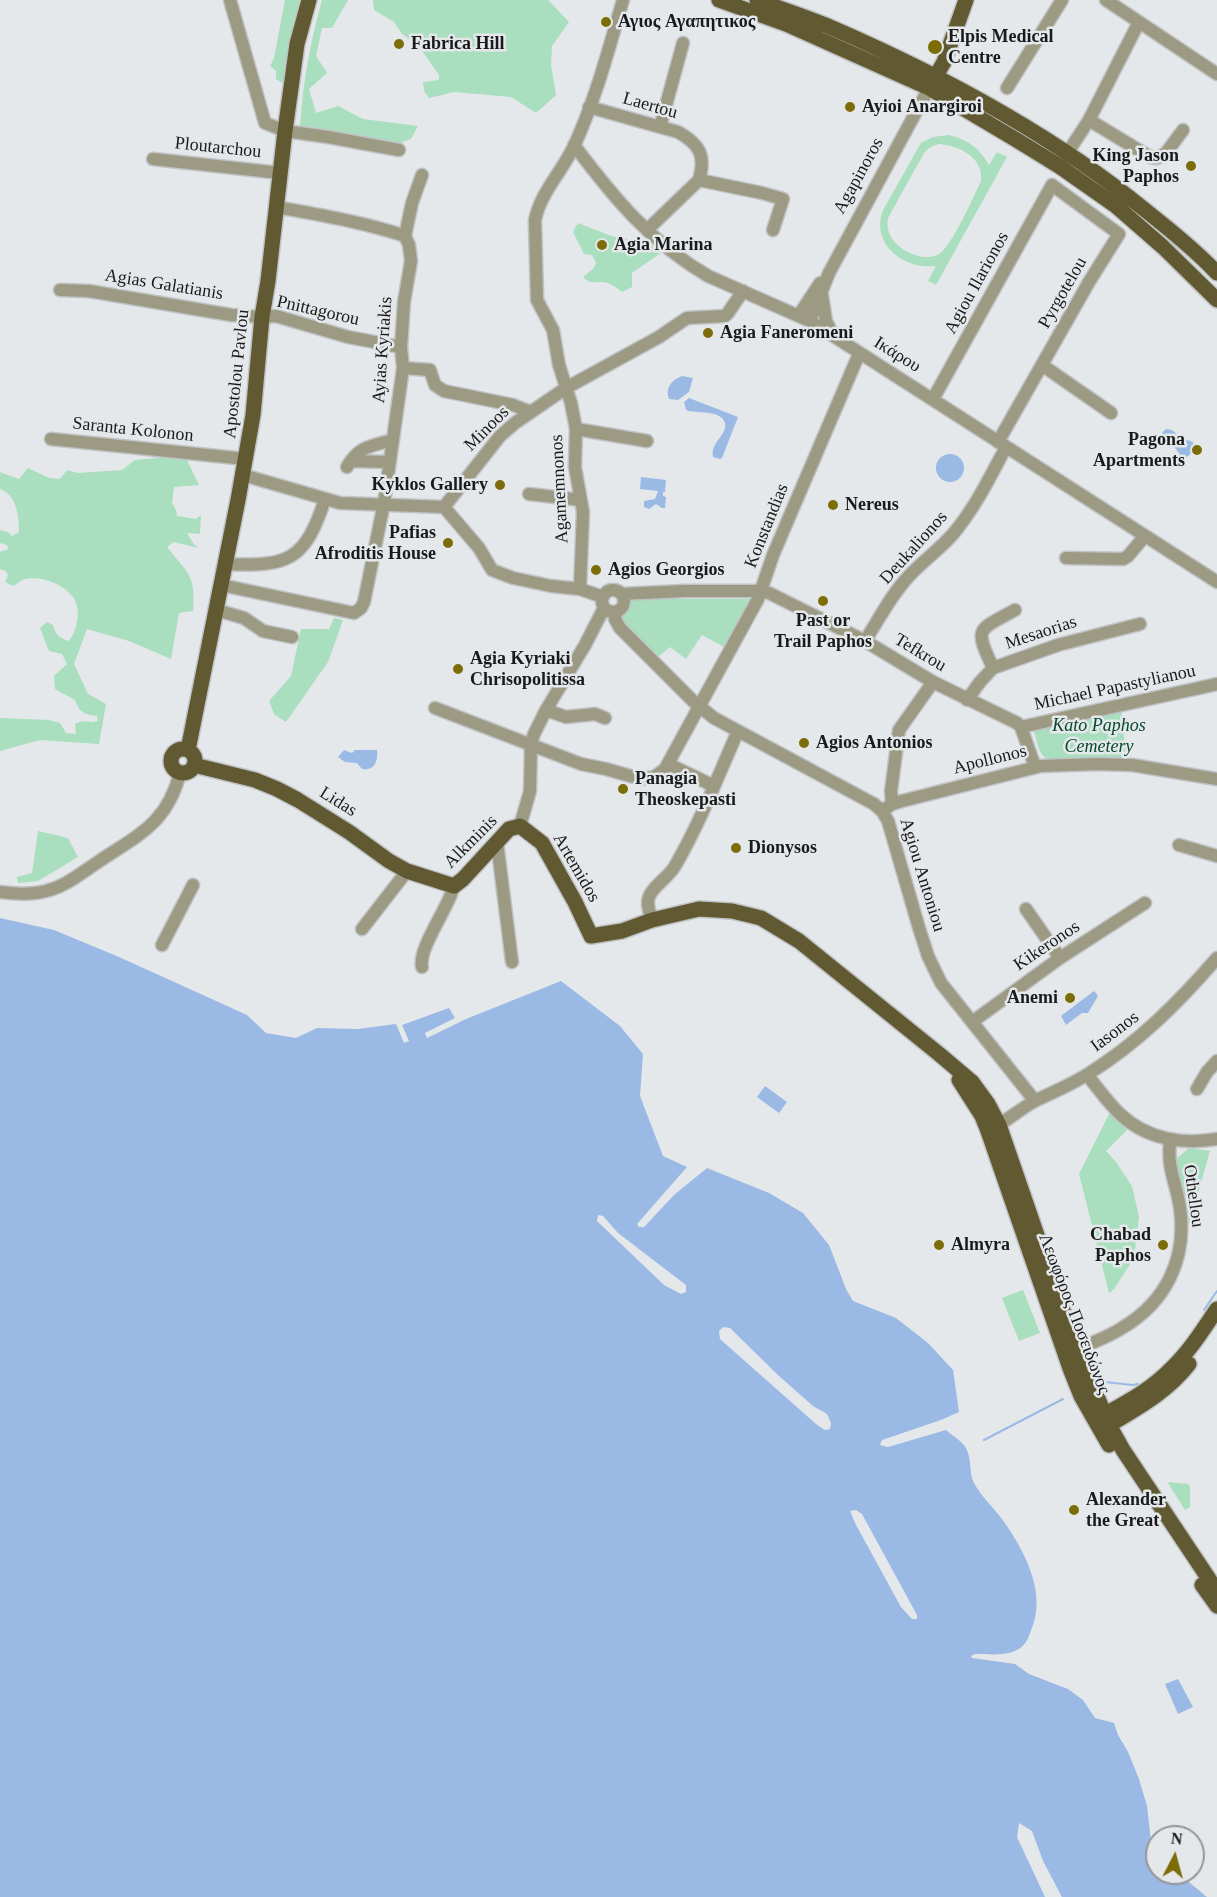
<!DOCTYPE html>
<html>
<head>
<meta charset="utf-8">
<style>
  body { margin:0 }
  #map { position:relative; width:1217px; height:1897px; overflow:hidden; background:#e5e8ea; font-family:"Times New Roman",serif }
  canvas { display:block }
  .north { position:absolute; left:1145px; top:1825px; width:60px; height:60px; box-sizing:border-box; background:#e5e8ea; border:2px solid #939697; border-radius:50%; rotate:6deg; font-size:16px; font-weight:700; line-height:24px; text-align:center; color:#191a1b }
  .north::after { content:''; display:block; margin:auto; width:21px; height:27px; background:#7d6d08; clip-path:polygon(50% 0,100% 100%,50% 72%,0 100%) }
</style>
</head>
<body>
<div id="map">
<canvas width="1217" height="1897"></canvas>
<div class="north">N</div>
</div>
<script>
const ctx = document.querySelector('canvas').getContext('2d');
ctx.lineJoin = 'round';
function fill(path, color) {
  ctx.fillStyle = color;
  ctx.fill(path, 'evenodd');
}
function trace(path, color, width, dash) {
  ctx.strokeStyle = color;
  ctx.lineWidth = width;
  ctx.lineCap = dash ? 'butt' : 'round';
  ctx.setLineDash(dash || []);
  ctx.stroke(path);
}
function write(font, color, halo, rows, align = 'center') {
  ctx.font = font + ' "Times New Roman",serif';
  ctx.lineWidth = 5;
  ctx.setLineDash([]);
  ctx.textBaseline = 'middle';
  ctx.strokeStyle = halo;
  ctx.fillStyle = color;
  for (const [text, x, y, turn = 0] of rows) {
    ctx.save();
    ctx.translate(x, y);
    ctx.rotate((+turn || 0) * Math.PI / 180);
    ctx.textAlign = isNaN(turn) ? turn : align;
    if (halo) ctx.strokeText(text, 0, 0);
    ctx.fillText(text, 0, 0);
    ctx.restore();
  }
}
const green = new Path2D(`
  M285,0H300L288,50L286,85L276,79V71L270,66L274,58Z
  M322,0H348L332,28H322L316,56L327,73L309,89L316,113L338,106L363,119L418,126L411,139L397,144L300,127C303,82 310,43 322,0Z
  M373,0H548L569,22L552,46L551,65L556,95L536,113L511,97L454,92L429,98L424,91L423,82L439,80V75L418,45L402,34L394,22L374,10Z
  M948,135C968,139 980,149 989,165L997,152L1007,157L936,285L928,281L936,266C904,270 870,244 883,210L921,143L933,137ZM938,144C958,145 984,157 981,181C974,196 952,246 939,254C927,261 910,255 900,247C890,239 886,230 888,218L924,153L929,148Z
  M578,223L614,237L647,242L661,253L632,273V287L622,292C616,287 610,283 603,282C594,282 590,284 583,277L594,268L596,263L592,255L584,254L573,232Z
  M167,457L187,460L199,485L174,487L172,503L176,510L177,516L196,519L201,515L200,534L187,533L193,543L198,548L174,542L167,547C188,574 196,575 193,611L179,613L171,659L129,641L87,629L74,664L88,694L106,704L99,744L40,740L0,751V718L49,720L60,723L66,733L76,734L75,724L82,721L92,722L98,721L97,716C85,715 79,712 75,700L55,689L54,676L67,664L62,654L49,651L40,628L47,622L53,625C56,635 59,638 69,641C77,631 82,609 73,597C63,584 42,576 25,579C21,580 17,584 13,586L5,582L8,575L6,571L0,569V552L8,549L7,545L0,543V530L8,532L12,536L19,532C19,516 17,495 0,489V472L19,479L28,468L49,478L60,479L67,470L78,473L122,470L135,460Z
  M631,599H750L728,649L702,635L686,659L670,647L658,657L619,621Z
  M334,618L343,620L328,662L286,722L274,714L269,701L291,676L301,629H329Z
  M1121,707L1126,759L1052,762C1037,756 1038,743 1033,728Z
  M38,831L68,838L78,857L38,881L18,883L17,877L32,873Z
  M1110,1112L1127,1130L1106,1151L1116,1162L1132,1186L1139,1217L1134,1258L1114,1289L1109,1293L1079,1174Z
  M1189,1148L1210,1151L1189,1225L1176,1159Z
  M1023,1290L1040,1333L1019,1341L1002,1298Z
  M1169,1482L1188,1484L1190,1487V1507L1185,1510L1168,1483Z`);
const water = new Path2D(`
  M682,376L693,378L689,392L678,400L669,399C665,387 672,380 682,376Z
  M689,398L738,417L722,458L720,459L713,457C710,442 728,435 725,423C721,409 696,414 686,410L684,402Z
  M1166,429L1172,430L1180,437L1193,442C1194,450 1192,454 1185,458L1182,457L1172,444L1162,439V433Z
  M936 468a14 14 0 1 1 28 0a14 14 0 1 1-28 0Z
  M641,477L666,480L665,492H663V496L666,497L665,508H662L656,504L649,509L644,507V501L655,499L658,491L640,489Z
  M344,750L352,753L355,750H377C378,761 375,771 362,769L357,763L345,762L338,757Z
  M0,918L54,930L119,957L247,1015L266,1033L296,1038L317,1028L358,1029L396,1024L404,1043L409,1041L402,1025L449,1008L455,1018L425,1033L427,1038L466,1019L561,981L620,1026L643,1054L640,1096L663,1156L687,1167L637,1224L639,1227H644L674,1195L707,1168L769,1193L803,1213L829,1245L846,1289L853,1301L896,1318L928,1343L953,1370L959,1412L941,1420L882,1440L880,1445L888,1447L946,1430C951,1435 959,1439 963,1444C973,1455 968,1471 974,1483C981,1496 993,1507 1002,1519C1022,1547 1046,1589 1033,1625C1031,1630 1029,1637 1026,1642C1015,1658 992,1654 975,1654L971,1656L972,1658L1015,1664L1029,1674L1068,1689L1083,1700L1095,1718L1114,1723L1118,1735L1128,1752L1139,1779L1147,1806L1151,1841L1157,1854V1873H1178L1207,1897H0Z
  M1094,991L1098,996L1088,1013H1082L1066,1025L1061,1016Z
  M765,1086L787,1102L779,1113L757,1097Z
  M1178,1679L1193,1707L1178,1714L1165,1684Z`);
const pier = new Path2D(`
  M598,1215L603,1216L618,1233L686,1285V1292L681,1294L664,1285L597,1221Z
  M723,1327L730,1328L779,1376L813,1406L827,1414L831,1423L830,1429L825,1430L816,1424L720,1339L719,1331Z
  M856,1510L862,1514L917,1615V1619H912L901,1607L856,1525L850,1511Z
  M1019,1823L1032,1831L1043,1861L1062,1897H1045L1017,1837Z`);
const stream = new Path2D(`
  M1204,1310L1217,1291
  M1105,1382L1132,1385L1138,1384
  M984,1440L1063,1399`);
const minor = new Path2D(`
  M230,0L265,123L285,131L328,137L399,150
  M1106,0L1217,74
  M1007,88L1062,0
  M589,107L678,132C700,144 706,156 699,180
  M1089,120L1150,157L1157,158L1166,153L1183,130
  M660,127L683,43
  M574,145C614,198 650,242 708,276L810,321L1217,582
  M1068,152L1089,120L1139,22
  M153,159L280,173
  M276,207C320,215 363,222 405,236
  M647,230L699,180L762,193L783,199L773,230
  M60,290L89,291L231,315L262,317L276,316L348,337L401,347
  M822,295L826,321L833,335
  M799,315L820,283
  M810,321L829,273L929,88
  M1042,365L1111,413
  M403,368L430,370L435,385L444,391L513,405L531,412
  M933,399L1052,185L1119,234L1089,282L998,442
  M576,429L647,441
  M51,439L246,459
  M351,461L390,462
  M347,467C359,446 371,446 393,440
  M243,475L340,503L444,507L479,548L492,570L513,578L551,586L580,589L603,597
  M529,494L581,500
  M444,507L500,436L515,423L566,388L659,337L687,318L725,316L728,313L743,291
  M1066,558L1123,559L1128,556L1145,536
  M225,564C288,567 305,561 325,499
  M221,585L354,613L361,608L364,602L384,503L403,368L401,347L404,302L411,261L409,245L405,236L412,203L422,175
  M580,589L583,512L575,467L576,429L571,403L559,365L553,330L537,300L535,220C541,191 563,171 575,144C596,98 609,48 623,0
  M602 601a11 11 0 1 1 22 0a11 11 0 1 1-22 0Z
  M622,594L684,591H762L769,593L865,641L933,682L1017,723L1021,727L1035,767
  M216,610L244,618L263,631L292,637
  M616,612L615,619L620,628L694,702L714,718L874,804L882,811L888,821L919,928L928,956L941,983L1035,1101
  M865,641C879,619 891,595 909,576C923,561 940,549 953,534C975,508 990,477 1006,447
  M993,668C974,627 977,631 1015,610
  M967,700L980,682L993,668L1058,645L1140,624
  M435,708L581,764L606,769L641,779L654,777L665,769L758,599L773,555L859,354
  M546,710L566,717L595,714L605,718
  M1021,727L1217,684
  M668,764L714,786
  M892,804L891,791L899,730L933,682
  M882,811L892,804L902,801L1041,766L1097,764L1132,765L1217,779
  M520,826L530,791L531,744L534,734L546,710L585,645L604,608
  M497,842L512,962
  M1179,845L1217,856
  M0,892C15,894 31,895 46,891C66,886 81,873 98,862C138,835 167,824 180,773
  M1026,909L1060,958
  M652,920C650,913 646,904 649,897C652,887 669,877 675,866C700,823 718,776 738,731
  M362,929L407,871
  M162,945L193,885
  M422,967C418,948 448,909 454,886
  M972,1022L1060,958L1145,903
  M1087,1075C1098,1088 1108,1103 1121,1115C1147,1139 1183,1145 1217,1139
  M1197,1089L1207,1072L1217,1061
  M993,1128C1008,1120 1020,1109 1035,1101C1053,1092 1071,1085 1088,1074C1138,1043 1178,1003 1217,958
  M1077,1349C1092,1343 1108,1337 1122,1328C1166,1302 1187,1259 1180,1208C1176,1181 1167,1170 1170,1141`);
const major = new Path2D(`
  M719,0L786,24L929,88L1015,139L1059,166L1116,206L1163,247L1217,300
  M757,0C781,9 806,17 830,27C941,75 1051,134 1145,210C1170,230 1195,250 1217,273
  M930,86L944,62L966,0
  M171 761a12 12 0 1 1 24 0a12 12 0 1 1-24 0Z
  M188,750L238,500L253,415L262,317L268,281L285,131L297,44L309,0
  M194,765L255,780L277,789L298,800L349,832L389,861L407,871L454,886L463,879L509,829L520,826L542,843L575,902L591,936L622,931L652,920L699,909L732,911L761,918L799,941L939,1054L972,1082L988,1104L999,1125L1071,1334L1109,1425L1123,1450L1217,1591
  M959,1080L982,1116L988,1131L1071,1371L1081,1396L1109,1445
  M1097,1419C1123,1404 1150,1391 1171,1369C1189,1352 1203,1330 1217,1309
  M1101,1430C1132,1411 1166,1394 1189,1364
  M1202,1585L1217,1606`);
const markers = [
  [606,22,6,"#7d6d08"],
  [399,44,6,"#7d6d08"],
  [935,47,8,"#7d6d08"],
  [850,107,6,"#7d6d08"],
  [1191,166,6,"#7d6d08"],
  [602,245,6,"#7d6d08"],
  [708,333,6,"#7d6d08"],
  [1197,450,6,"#7d6d08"],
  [500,485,6,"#7d6d08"],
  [833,505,6,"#7d6d08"],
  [448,543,6,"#7d6d08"],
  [596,570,6,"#7d6d08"],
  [823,601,6,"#7d6d08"],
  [458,669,6,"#7d6d08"],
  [804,743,6,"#7d6d08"],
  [623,789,6,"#7d6d08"],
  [736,848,6,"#7d6d08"],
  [1070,998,6,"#7d6d08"],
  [939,1245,6,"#7d6d08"],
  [1163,1245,6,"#7d6d08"],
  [1074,1510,6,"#7d6d08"]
];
const poiNames = [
  ["Αγιος Αγαπητικος",618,22],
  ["Elpis Medical",948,37],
  ["Centre",948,58],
  ["Fabrica Hill",411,44],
  ["Ayioi Anargiroi",862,107],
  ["King Jason",1179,156,"right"],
  ["Paphos",1179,177,"right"],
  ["Agia Marina",614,245],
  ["Agia Faneromeni",720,333],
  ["Pagona",1185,440,"right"],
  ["Apartments",1185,461,"right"],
  ["Kyklos Gallery",488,485,"right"],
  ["Nereus",845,505],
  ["Pafias",436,533,"right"],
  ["Afroditis House",436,554,"right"],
  ["Agios Georgios",608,570],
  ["Past or",823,621,"center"],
  ["Trail Paphos",823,642,"center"],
  ["Agia Kyriaki",470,659],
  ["Chrisopolitissa",470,680],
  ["Agios Antonios",816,743],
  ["Panagia",635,779],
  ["Theoskepasti",635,800],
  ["Dionysos",748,848],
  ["Anemi",1058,998,"right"],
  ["Chabad",1151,1235,"right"],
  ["Paphos",1151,1256,"right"],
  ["Almyra",951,1245],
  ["Alexander",1086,1500],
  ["the Great",1086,1521]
];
const streetNames = [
  ["Laertou",650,106,16],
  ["Ploutarchou",218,148,6],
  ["Agapinoros",859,176,-61],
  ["Agiou Ilarionos",977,283,-61],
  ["Agias Galatianis",164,285,9],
  ["Pyrgotelou",1063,293,-60],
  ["Pnittagorou",318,311,13],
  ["Ayias Kyriakis",383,350,-86],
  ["Ικάρου",897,355,32],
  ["Apostolou Pavlou",237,374,-84],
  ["Minoos",487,429,-45],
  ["Saranta Kolonon",133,430,6],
  ["Agamemnonos",560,489,-93],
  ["Konstandias",767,526,-68],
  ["Deukalionos",914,548,-48],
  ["Mesaorias",1041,633,-18],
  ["Tefkrou",920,653,31],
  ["Michael Papastylianou",1115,688,-12],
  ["Apollonos",990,760,-14],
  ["Lidas",338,802,32],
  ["Alkminis",471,842,-45],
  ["Artemidos",576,868,60],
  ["Agiou Antoniou",922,875,73],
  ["Kikeronos",1047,946,-34],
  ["Iasonos",1115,1032,-37],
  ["Othellou",1193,1196,82],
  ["Λεωφόρος Ποσειδώνος",1074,1314,69]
];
const parkNames = [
  ["Kato Paphos",1099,726],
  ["Cemetery",1099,747]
];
fill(green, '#a9debe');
fill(water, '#9ab9e4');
fill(pier, '#e5e8ea');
trace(stream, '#9ab9e4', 2);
trace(minor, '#c0c3c5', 15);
trace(major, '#c0c3c5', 18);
trace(minor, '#9d9a83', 12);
trace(major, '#615931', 15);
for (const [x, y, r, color] of markers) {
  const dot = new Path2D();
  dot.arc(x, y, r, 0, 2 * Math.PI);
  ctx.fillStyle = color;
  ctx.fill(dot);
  trace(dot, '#e5e8ea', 2);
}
write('bold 18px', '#191a1b', '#e5e8ea', poiNames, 'left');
write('18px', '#191a1b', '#e5e8ea', streetNames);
write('italic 18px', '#06492c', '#e5e8ea', parkNames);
</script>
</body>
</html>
